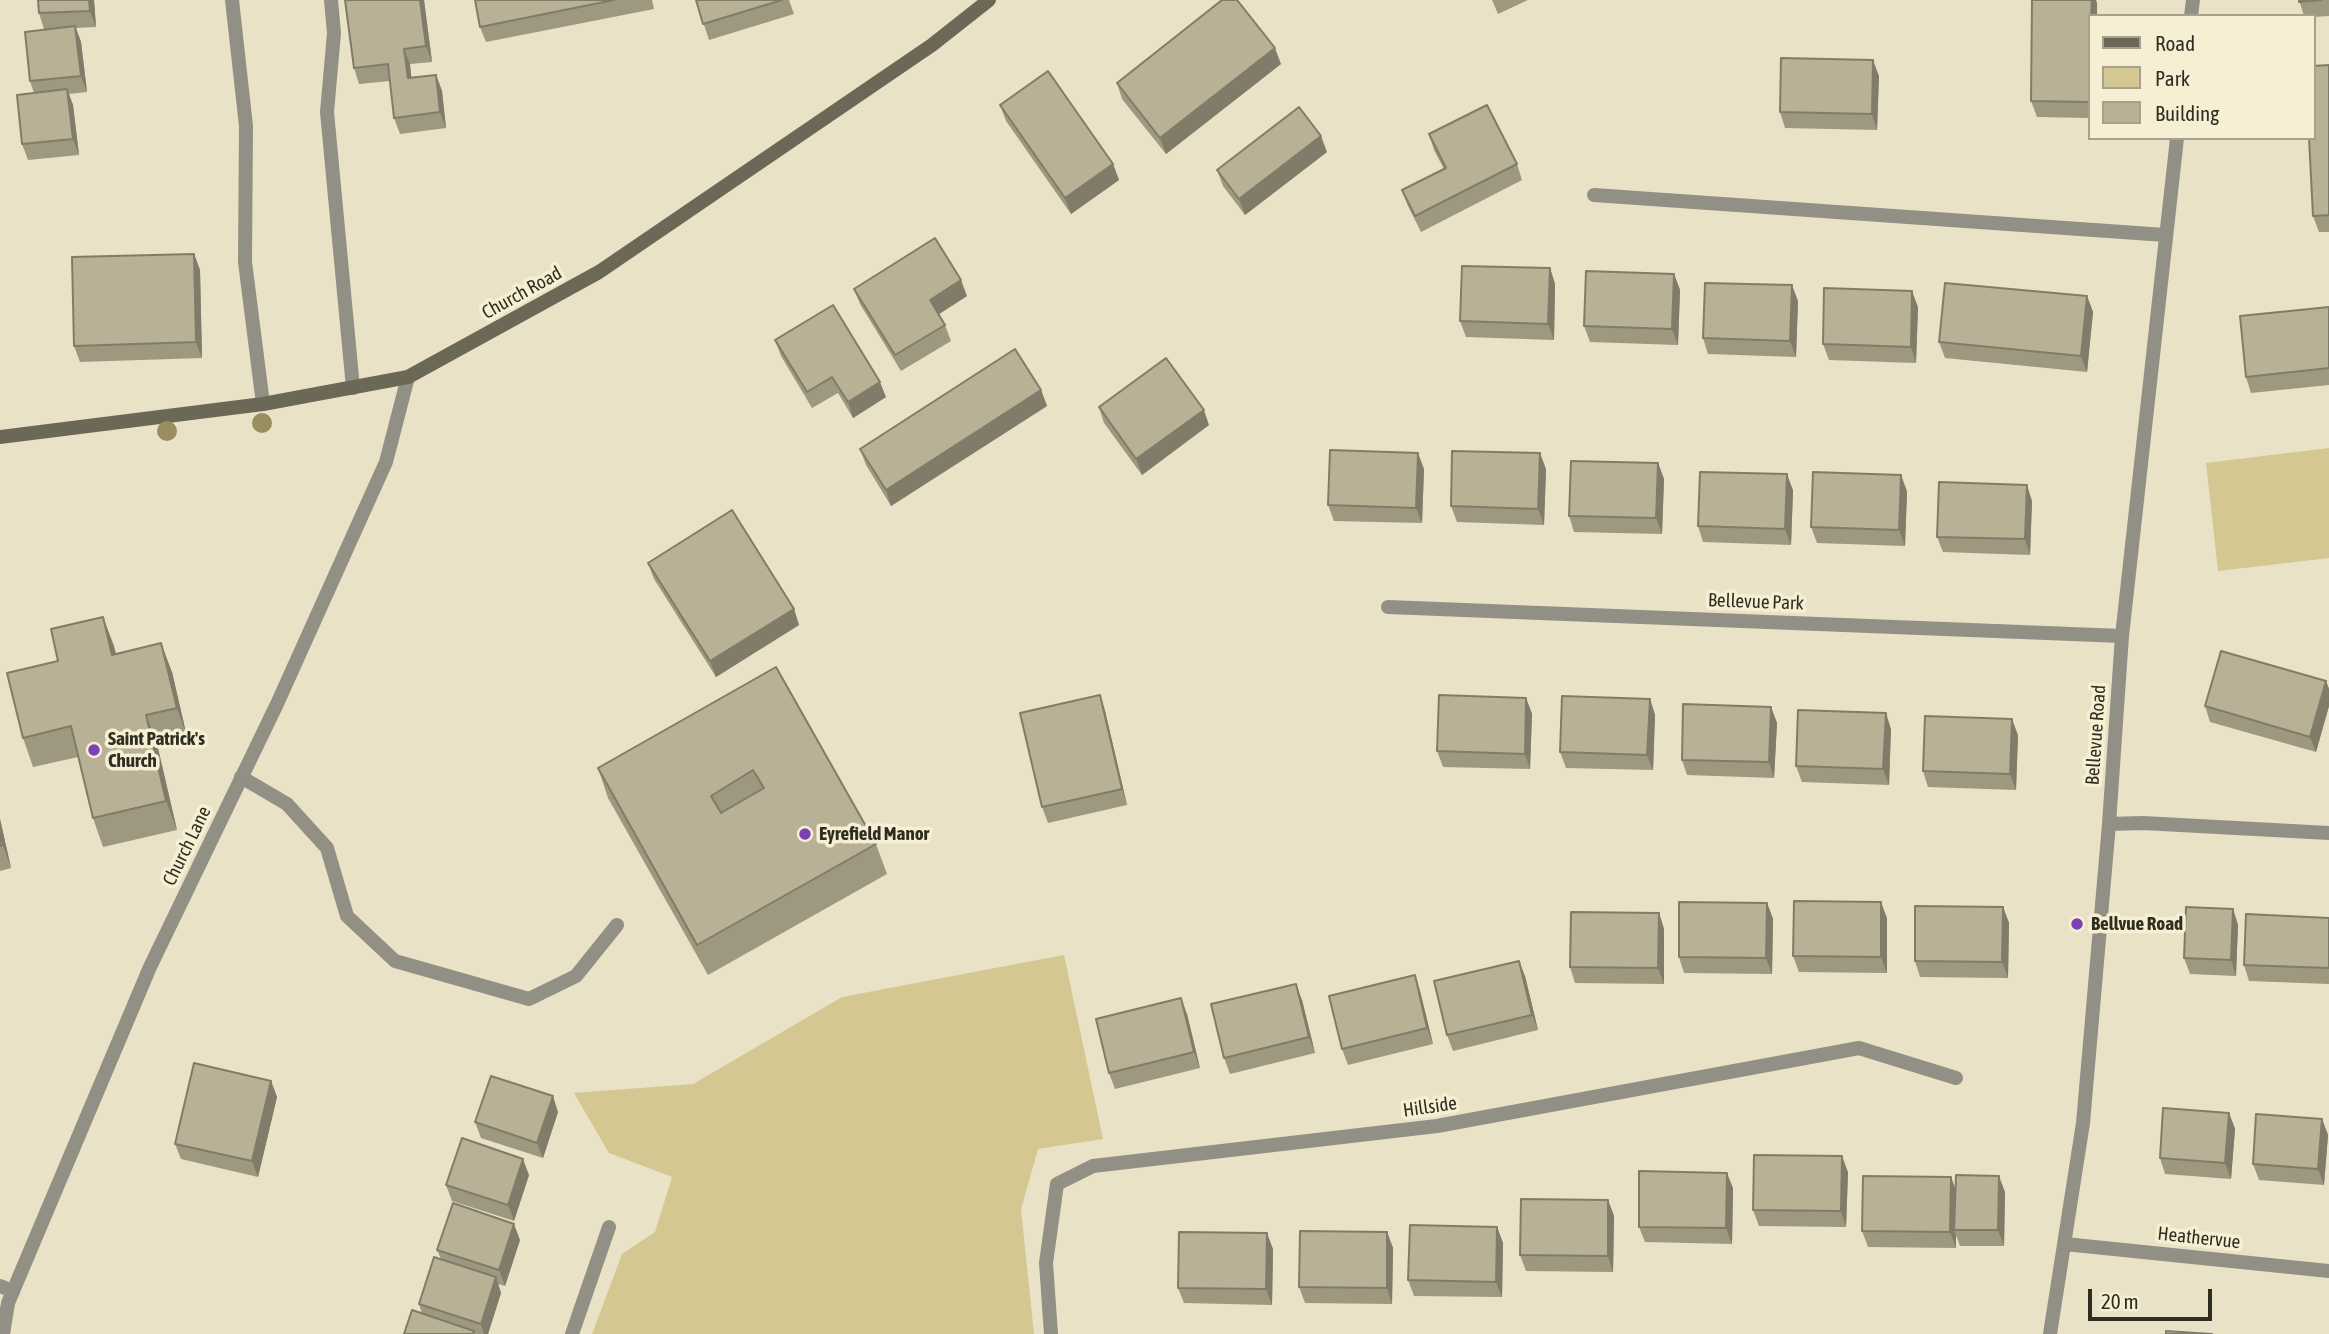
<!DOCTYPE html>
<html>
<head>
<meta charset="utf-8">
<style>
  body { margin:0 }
  #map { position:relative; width:2329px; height:1334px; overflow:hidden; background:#e9e2c6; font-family:"Asap Condensed",sans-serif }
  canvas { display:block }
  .legend { position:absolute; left:2088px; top:14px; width:228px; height:126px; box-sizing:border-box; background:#f6efd3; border:2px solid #a6a18c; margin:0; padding:9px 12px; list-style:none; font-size:21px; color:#2f2d22 }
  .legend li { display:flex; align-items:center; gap:14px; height:35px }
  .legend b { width:35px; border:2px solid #a6a18c }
  .scale { position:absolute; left:2088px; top:1289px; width:124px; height:32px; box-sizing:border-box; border:4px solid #2f2d22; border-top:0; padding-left:9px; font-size:21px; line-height:24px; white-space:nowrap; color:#2f2d22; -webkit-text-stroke:5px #f6efd3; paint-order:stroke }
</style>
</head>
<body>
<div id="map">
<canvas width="2329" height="1334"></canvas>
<ul class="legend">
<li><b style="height:9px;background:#6c6857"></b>Road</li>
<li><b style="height:19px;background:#d4c791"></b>Park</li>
<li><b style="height:19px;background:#b8b196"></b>Building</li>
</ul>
<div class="scale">20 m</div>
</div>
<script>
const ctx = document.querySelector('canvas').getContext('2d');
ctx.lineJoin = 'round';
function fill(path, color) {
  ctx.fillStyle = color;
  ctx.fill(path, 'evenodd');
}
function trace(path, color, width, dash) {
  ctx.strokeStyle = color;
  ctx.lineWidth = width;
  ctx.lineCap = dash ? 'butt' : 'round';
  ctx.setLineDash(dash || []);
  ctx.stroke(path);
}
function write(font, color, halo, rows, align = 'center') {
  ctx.font = font + ' "Asap Condensed",sans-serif';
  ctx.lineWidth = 7;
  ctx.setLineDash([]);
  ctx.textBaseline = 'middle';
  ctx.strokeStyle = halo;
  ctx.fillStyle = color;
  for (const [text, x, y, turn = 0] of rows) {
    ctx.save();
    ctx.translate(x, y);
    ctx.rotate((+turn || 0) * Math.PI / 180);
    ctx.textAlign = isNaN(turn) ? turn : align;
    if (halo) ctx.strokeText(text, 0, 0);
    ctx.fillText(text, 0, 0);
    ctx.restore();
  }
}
const green = new Path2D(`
  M2329,448V558L2218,571L2206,463Z
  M1064,955L1103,1139L1038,1149L1021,1209L1034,1334H592L622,1254L655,1232L672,1177L609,1153L574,1093L693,1084L842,997Z`);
const service = new Path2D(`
  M232,0L246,126L245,262L263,404
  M331,0L334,33L327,112L353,388
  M241,777L287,804L327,848L347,916L395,961L529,999L576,976L617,925
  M0,1286L13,1291`);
const minor = new Path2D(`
  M2191,16L2193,0
  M1594,195L2165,235
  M1388,607L2122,636
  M2109,824L2143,823L2329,833
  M2065,1244L2329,1271
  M3,1334L8,1303L150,967L277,704L386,462L408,377
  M572,1334L609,1227
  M1051,1334L1046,1263L1057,1184L1093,1166L1437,1126L1859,1048L1956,1078
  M2050,1334L2083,1123L2109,824L2122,636L2177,138`);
const secondary = new Path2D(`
  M0,437L263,404L408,377L599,272L932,45L989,0`);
const trees = [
  [262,423],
  [167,431]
];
const wall = new Path2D(`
  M38,0H94L96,27L76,28L81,42L87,92L69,94L73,105L79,155L28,160L22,144L34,93L30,81L44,29L39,13Z
  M424,0L432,62L410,64L411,78L436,75L442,91L446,128L400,134L394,118L390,81L359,84L354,68Z
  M475,0H652L654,9L486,42L480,27Z
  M696,0H789L794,14L709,40Z
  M1492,0H1528L1498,14Z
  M2032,0H2096L2097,4V16H2089V118L2037,117L2031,101Z
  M2299,0H2329V16L2313,17V16H2304Z
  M1281,64L1166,154L1122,99L1117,83Z
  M2329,65V232H2319L2313,216Z
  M1879,76L1877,130L1785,128L1780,112Z
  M1000,105L1113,164L1119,180L1071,214L1006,121Z
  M1429,134L1517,164L1522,180L1421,232L1408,206L1402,190L1444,169L1434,150Z
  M1327,152L1245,215L1223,186L1217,170Z
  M194,254L200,270L202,358L80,362L74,346Z
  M1550,268L1555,284L1554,340L1466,337L1460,321Z
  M1674,274L1680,290L1678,345L1590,342L1584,326Z
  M854,289L967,296L939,314L945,325L951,341L901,371L860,304Z
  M2087,296L2093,312L2087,372L1945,358L1939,342Z
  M1798,301L1796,357L1708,354L1703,338Z
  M1918,307L1916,363L1829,360L1823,344Z
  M2329,307V385L2251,393L2246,377Z
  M775,340L886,397L853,418L838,393L812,408L781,356Z
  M1041,390L1047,406L891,506L866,465L860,449Z
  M1099,407L1209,425L1142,475L1104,423Z
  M1658,463L1664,479L1662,534L1574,532L1569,516Z
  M1424,469L1422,523L1334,521L1328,505Z
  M1546,469L1544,525L1457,522L1451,506Z
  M1793,490L1791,545L1703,542L1698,526Z
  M1907,491L1905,546L1817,543L1811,527Z
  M2032,501L2030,555L1943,552L1937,537Z
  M648,563L794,609L799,625L716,677L654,579Z
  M103,617L116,654L172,672L187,737L157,744L177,830L103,847L93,818L78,757L33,767L23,738L58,661Z
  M776,667L876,844L887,874L708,975L608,798L598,768Z
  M2326,681L2329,689V706L2316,752L2210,722L2205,706Z
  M1100,695L1105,711L1127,805L1048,823L1042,807Z
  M1526,698L1532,714L1530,769L1443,767L1437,751Z
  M1650,699L1655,715L1653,770L1566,768L1560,752Z
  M1771,707L1777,723L1774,778L1687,775L1682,760Z
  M1891,729L1889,785L1802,782L1796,766Z
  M2018,735L2016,790L1928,787L1923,771Z
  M0,819L11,868L0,871Z
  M1767,903L1773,919L1772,974L1684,973L1679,957Z
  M2003,907L2009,923L2008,978L1920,977L1915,961Z
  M2233,909L2238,925L2236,976L2190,974L2184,958Z
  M1659,913L1664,929V984L1575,983L1570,967Z
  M1887,918V973L1799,972L1793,956Z
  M2329,918V984L2249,981L2244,965Z
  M1415,975L1420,991L1433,1044L1348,1065L1342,1049Z
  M1525,976L1538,1030L1453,1051L1447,1035Z
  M1302,1000L1315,1053L1230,1074L1224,1058Z
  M1187,1014L1200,1068L1115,1089L1109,1073Z
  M271,1081L277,1097L258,1177L181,1159L175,1144Z
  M558,1112L543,1158L481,1138L475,1122Z
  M2229,1113L2235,1129L2231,1179L2165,1174L2160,1158Z
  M2322,1119L2328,1135L2324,1185L2259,1180L2253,1164Z
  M1848,1172L1846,1227L1759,1226L1753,1210Z
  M529,1175L514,1221L452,1201L446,1185Z
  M1951,1177L1955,1190L2005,1192L2004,1246H1960L1956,1235V1248L1868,1247L1862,1231Z
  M1733,1188L1732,1244L1645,1242L1639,1227Z
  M1608,1200L1614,1216L1613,1272L1526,1271L1520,1255Z
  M1497,1227L1503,1243L1502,1297L1414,1296L1408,1280Z
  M1387,1232L1393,1248L1392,1304L1305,1303L1299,1287Z
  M520,1240L505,1286L498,1284L501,1293L488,1334H404L422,1314L419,1304L441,1259L437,1250Z
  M1273,1249L1272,1305L1184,1303L1178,1288Z`);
const shadedWall = new Path2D(`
  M89,0H94L96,27L90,11Z
  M420,0H424L432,62L426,46Z
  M2092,0H2096L2097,4V16H2091Z
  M75,26L81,42L87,92L81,76Z
  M1275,48L1281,64L1166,154L1160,138Z
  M404,49L410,64L413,94L408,78Z
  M1873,60L1879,76L1877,130L1872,114Z
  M436,75L442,91L446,128L440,112Z
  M67,89L73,105L79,155L73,139Z
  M1321,136L1327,152L1245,215L1239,199Z
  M1113,164L1119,180L1071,214L1065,198Z
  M194,254L200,270L202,358L196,342Z
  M1550,268L1555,284L1554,340L1548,324Z
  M1674,274L1680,290L1678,345L1672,329Z
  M961,280L967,296L936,316L930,300Z
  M1792,285L1798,301L1796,357L1790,341Z
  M1912,291L1918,307L1916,363L1911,347Z
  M2087,296L2093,312L2087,372L2081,356Z
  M880,382L886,397L853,418L848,402Z
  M1041,390L1047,406L891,506L886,490Z
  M1204,410L1209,425L1142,475L1136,459Z
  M1418,453L1424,469L1422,523L1416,508Z
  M1540,453L1546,469L1544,525L1538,509Z
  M1658,463L1664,479L1662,534L1656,518Z
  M1787,474L1793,490L1791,545L1785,529Z
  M1901,475L1907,491L1905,546L1899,530Z
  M2027,485L2032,501L2030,555L2025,539Z
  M794,609L799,625L716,677L710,661Z
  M103,617L114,646L123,684L112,655Z
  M161,643L172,672L187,737L177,708Z
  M2326,681L2329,689V706L2316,752L2310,737Z
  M1100,695L1105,711L1127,805L1122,789Z
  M1526,698L1532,714L1530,769L1525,754Z
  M1650,699L1655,715L1653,770L1647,755Z
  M1771,707L1777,723L1774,778L1769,762Z
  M1886,713L1891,729L1889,785L1883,769Z
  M146,715L157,744L177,830L166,801Z
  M2012,719L2018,735L2016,790L2010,774Z
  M0,819L11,868L3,845L0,833Z
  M1881,902L1887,918V973L1881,957Z
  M1767,903L1773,919L1772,974L1766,958Z
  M2003,907L2009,923L2008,978L2002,962Z
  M2233,909L2238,925L2236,976L2231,960Z
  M1659,913L1664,929V984L1658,968Z
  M1519,961L1525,976L1538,1030L1532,1015Z
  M1415,975L1420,991L1433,1044L1427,1028Z
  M1296,984L1302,1000L1315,1053L1309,1037Z
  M1181,998L1187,1014L1200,1068L1194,1052Z
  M271,1081L277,1097L258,1177L252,1161Z
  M553,1096L558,1112L543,1158L537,1143Z
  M2229,1113L2235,1129L2231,1179L2225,1163Z
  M2322,1119L2328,1135L2324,1185L2318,1169Z
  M1842,1156L1848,1172L1846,1227L1841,1211Z
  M523,1159L529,1175L514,1221L508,1205Z
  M1727,1173L1733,1188L1732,1244L1726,1228Z
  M1999,1176L2005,1192L2004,1246L1998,1230Z
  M1951,1177L1957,1193L1954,1230L1956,1235V1248L1950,1232Z
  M1608,1200L1614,1216L1613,1272L1608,1256Z
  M514,1224L520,1240L505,1286L499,1270Z
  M1497,1227L1503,1243L1502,1297L1496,1282Z
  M1387,1232L1393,1248L1392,1304L1387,1288Z
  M1267,1233L1273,1249L1272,1305L1266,1289Z
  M496,1277L501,1293L488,1334H484L481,1324Z`);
const building = new Path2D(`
  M38,0H89L90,11L39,13Z
  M345,0H420L426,46L404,49L408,78L436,75L440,112L394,118L388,64L354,68Z
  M475,0H614L480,27Z
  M696,0H782L703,24Z
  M1222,0H1237L1275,48L1160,138L1117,83Z
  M2032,0H2092L2091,16H2089V102L2031,101Z
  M2299,0H2322L2299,2Z
  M75,26L81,76L30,81L25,32Z
  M1781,58L1873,60L1872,114L1780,112Z
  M2329,65V215L2313,216L2309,138H2313V66Z
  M1048,71L1113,164L1065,198L1000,105Z
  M67,89L73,139L22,144L17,95Z
  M1487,105L1517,164L1415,216L1402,190L1446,168L1429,134Z
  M1299,107L1321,136L1239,199L1217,170Z
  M935,238L961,280L930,300L945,325L895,355L854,289Z
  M194,254L196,342L74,346L72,257Z
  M1462,266L1550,268L1548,324L1460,321Z
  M1586,271L1674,274L1672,329L1584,326Z
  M1705,283L1792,285L1790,341L1703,338Z
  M1945,283L2087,296L2081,356L1939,342Z
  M1824,288L1912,291L1911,347L1823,344Z
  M833,305L880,382L848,402L832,377L807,392L775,340Z
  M2329,307V368L2246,377L2240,316Z
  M1015,349L1041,390L886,490L860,449Z
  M1166,358L1204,410L1136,459L1099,407Z
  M1330,450L1418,453L1416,508L1328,505Z
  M1452,451L1540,453L1538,509L1451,506Z
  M1571,461L1658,463L1656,518L1569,516Z
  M1700,472L1787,474L1785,529L1698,526Z
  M1813,472L1901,475L1899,530L1811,527Z
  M1939,482L2027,485L2025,539L1937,537Z
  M732,510L794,609L710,661L648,563Z
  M103,617L112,655L161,643L177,708L146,715L166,801L93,818L71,726L23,738L7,673L58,661L51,629Z
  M2221,651L2326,681L2310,737L2205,706Z
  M776,667L876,844L697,945L598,768ZM753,770L764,788L721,813L711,796Z
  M1100,695L1122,789L1042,807L1020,713Z
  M1439,695L1526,698L1525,754L1437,751Z
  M1562,696L1650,699L1647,755L1560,752Z
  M1683,704L1771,707L1769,762L1682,760Z
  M1798,710L1886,713L1883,769L1796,766Z
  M1925,716L2012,719L2010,774L1923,771Z
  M0,833L3,845L0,846Z
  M1794,901L1881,902V957L1793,956Z
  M1679,902L1767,903L1766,958L1679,957Z
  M1915,906L2003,907L2002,962L1915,961Z
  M2186,907L2233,909L2231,960L2184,958Z
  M1571,912L1659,913L1658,968L1570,967Z
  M2246,914L2329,918V968L2244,965Z
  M1519,961L1532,1015L1447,1035L1434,981Z
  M1415,975L1427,1028L1342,1049L1329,996Z
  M1296,984L1309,1037L1224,1058L1211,1004Z
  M1181,998L1194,1052L1109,1073L1096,1019Z
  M194,1063L271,1081L252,1161L175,1144Z
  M491,1076L553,1096L537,1143L475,1122Z
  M2163,1108L2229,1113L2225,1163L2160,1158Z
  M2256,1114L2322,1119L2318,1169L2253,1164Z
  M462,1138L523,1159L508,1205L446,1185Z
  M1754,1155L1842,1156L1841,1211L1753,1210Z
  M1639,1171L1727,1173L1726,1228L1639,1227Z
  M1956,1175L1999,1176L1998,1230H1954Z
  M1863,1176L1951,1177L1950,1232L1862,1231Z
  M1521,1199L1608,1200V1256L1520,1255Z
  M453,1203L514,1224L499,1270L437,1250Z
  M1410,1225L1497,1227L1496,1282L1408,1280Z
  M1300,1231L1387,1232V1288L1299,1287Z
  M1179,1232L1267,1233L1266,1289L1178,1288Z
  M434,1257L496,1277L481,1324L419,1304Z
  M412,1310L474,1331L473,1334H404Z
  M2166,1331L2212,1334H2166Z`);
const markers = [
  [94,750,7,"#7d3fb4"],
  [805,834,7,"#7d3fb4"],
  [2077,924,7,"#7d3fb4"]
];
const streetNames = [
  ["Church Road",522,293,-29],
  ["Bellevue Park",1756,602,2],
  ["Bellevue Road",2096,735,-86],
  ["Church Lane",187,846,-64],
  ["Hillside",1430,1107,-8],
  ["Heathervue",2199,1238,6]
];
const poiNames = [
  ["Saint Patrick's",108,739],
  ["Church",108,761],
  ["Eyrefield Manor",819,834],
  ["Bellvue Road",2091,924]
];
fill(green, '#d4c791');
trace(service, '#928f84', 14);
trace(minor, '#928f84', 14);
trace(secondary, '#6c6857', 14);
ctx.fillStyle = '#998e5f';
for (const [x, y] of trees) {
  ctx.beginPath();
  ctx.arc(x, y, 10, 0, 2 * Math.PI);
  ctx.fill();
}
fill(wall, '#9e9881');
fill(shadedWall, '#817c69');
fill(building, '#b8b196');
trace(building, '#817c69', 2);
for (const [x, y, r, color] of markers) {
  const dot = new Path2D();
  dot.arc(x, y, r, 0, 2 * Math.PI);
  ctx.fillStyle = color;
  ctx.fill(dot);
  trace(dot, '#f6efd3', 2.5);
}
write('19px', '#2f2d22', '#f6efd3', streetNames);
write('bold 19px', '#2f2d22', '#f6efd3', poiNames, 'left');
</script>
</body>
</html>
